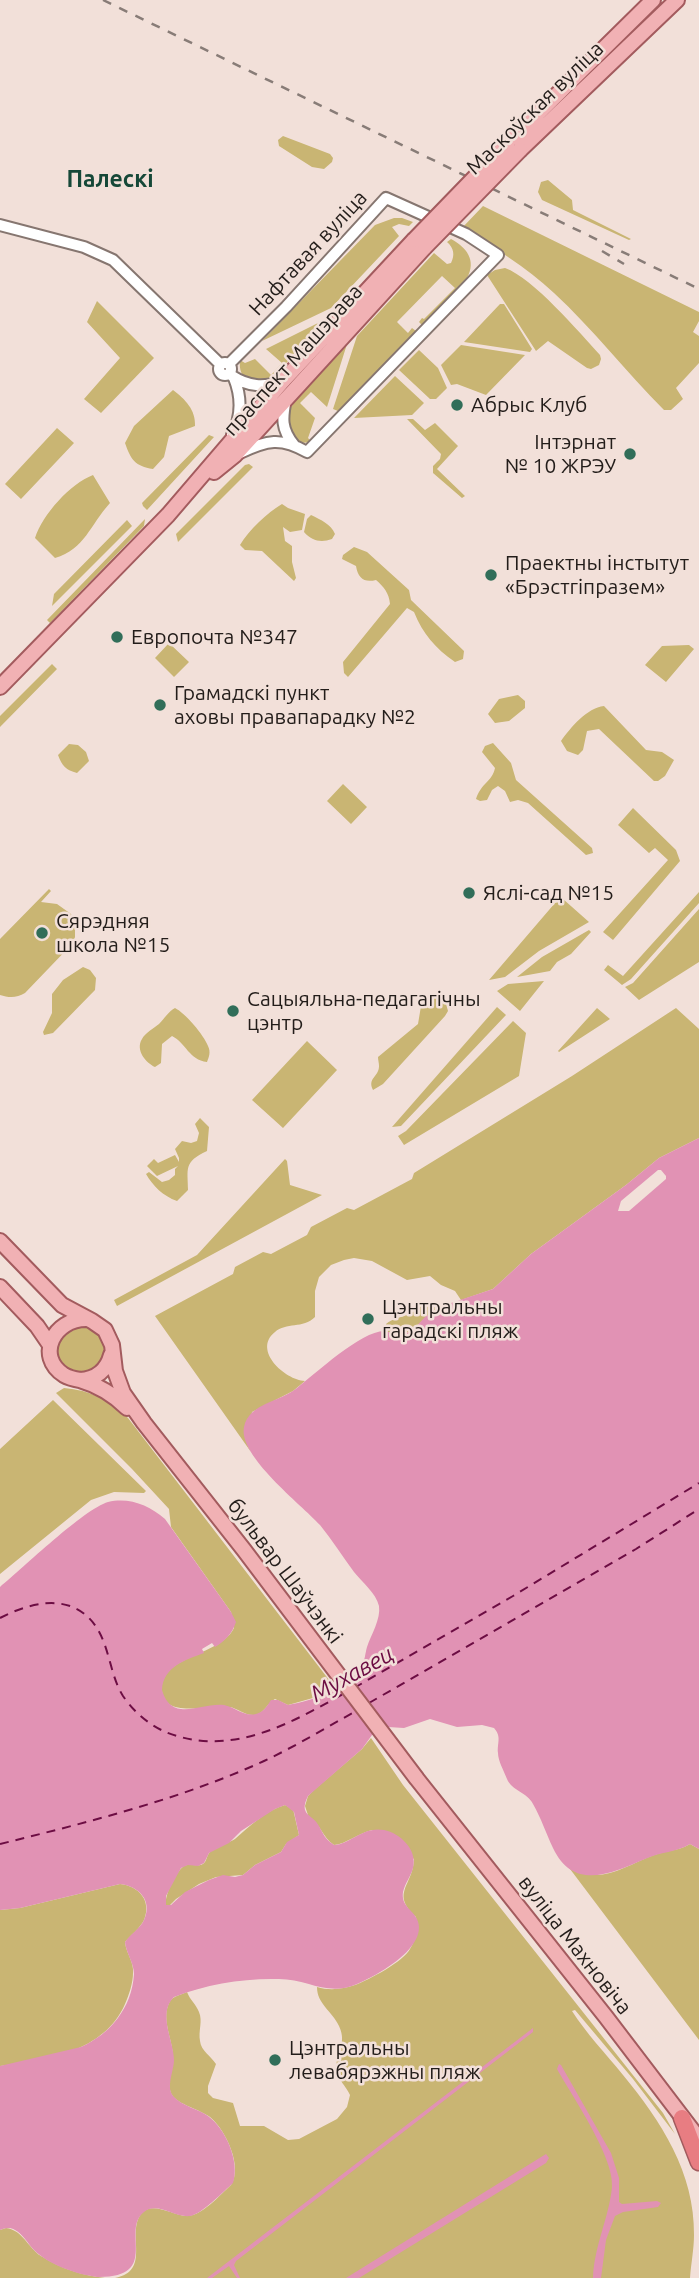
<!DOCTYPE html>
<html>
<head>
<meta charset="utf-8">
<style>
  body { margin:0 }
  canvas { display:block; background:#f2e0d9 }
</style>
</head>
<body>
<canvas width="699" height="2278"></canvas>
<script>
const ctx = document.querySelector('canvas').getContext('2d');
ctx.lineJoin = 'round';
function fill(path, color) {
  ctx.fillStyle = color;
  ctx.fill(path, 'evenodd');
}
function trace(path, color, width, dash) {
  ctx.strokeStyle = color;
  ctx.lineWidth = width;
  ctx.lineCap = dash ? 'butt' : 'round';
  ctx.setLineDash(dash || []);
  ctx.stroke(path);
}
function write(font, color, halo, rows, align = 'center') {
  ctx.font = font + ' Ubuntu,sans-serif';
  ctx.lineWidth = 5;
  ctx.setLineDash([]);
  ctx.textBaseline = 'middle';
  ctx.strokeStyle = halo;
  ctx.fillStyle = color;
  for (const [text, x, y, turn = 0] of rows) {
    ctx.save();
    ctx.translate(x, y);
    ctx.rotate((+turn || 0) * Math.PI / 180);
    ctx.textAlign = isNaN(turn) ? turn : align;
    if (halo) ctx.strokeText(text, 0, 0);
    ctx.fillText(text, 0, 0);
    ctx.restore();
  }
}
const green = new Path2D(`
  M283,136L330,154L333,158L332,162L324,169L312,167L279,146L278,140Z
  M548,180L572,200L573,210L631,239L629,240L542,200L538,192L541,182Z
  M483,206L699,312V321L693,332L699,336V363L676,388L683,399L671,410H664C626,372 593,329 554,293C526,267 494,247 462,228Z
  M394,218H402L413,222L409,226L399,224L392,227L399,236L331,308L262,341L375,225Z
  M451,239C466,247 477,260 467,278L422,325L419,322L422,318L424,319L455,288L442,276L397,322L408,333L412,328L416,331L338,411L333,409L357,336L434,253L447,264L451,263C455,255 454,248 447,242Z
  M505,268C533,278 579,332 600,355L601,359L599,365L591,369L587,368L548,341L536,351L487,275L495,270Z
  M97,301L154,358L101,413L84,399L120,358L87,322Z
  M500,304H504L532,349L530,352L464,342Z
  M326,319L270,381C252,380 238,382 240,360L245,363L255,359L271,375L282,363L266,349Z
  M348,341L327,407L311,392L300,403L315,418L308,438L312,442L301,443L289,432L288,412L295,401Z
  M461,345L525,355L486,395L457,384L451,385L441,365Z
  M419,350L438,368L447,388L436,399H430L399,370Z
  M395,376L424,403L412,415L354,418Z
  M173,390C185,399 196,410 195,426L169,436L164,457L153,469C135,466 131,460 125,443L134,426Z
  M407,419H413L425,430L435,423L458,446L437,469L465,496L462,498L433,473V466L440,459L441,454Z
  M57,428L74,443L21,499L5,484Z
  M209,435L214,437L147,510L143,506L142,503Z
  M249,464L253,467L178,542L176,534L245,465Z
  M93,475L110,503C90,525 85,549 55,558L35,538C43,514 70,484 93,475Z
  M282,504L288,508L305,514L302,530L290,532L283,527L285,541L292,546V562L296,578L294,581L262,551L245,550L240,545C249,530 267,513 282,504Z
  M311,515C321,520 331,524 335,534L332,539C321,543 312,541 304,532L307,519Z
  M145,519L144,526L50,623L47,620Z
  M127,520L132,526L52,606L54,594Z
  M354,547L367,552L409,590L411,600L464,651L463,659L455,662C435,648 423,634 414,612L407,608L348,677L344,673L343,662L390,604C389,593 384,587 376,580C364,583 358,578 356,566L342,559L343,555Z
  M169,643L189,662L174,677L155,658Z
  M689,645L694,649L666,682L645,665L662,646Z
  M52,664L57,669L0,727V716Z
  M518,695L525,701V708L509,721L495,723L488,714L499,699Z
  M604,706L646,750L662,752L674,760L665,776L658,781H654L599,729L587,731L583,750L578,755L567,751L561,741C571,727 587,708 604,706Z
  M493,743L511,763L516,780L592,848L593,853L586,855L528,803L518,800L510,802L505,791L498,786L492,790L487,800L480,801L476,799C481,783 492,782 495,768L482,752L485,746Z
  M69,744L78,745L86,752L89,761L77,773C66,770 62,766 58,755Z
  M343,784L367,807L351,824L327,801Z
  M633,808L676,850L680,861L613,940L603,932L668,860L655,848L649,853L618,825Z
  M49,889L51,891L41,902L57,904L71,914L75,926V937L73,943L25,993C17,998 9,998 0,995V939Z
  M699,892V903L631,979L622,985L604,970L608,965L623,976Z
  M563,899L589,922L539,951L505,977L489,980L555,903Z
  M699,909V962L639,1000L625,987L633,983Z
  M589,930L591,932L571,954L557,962L550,971L517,977L542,957Z
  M83,967L90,970L96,978L95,990L53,1033L44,1035L43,1032L52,1013V994L63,980Z
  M544,981L520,1011L497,991L508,984Z
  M431,995H437L445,1000L448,1011L445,1016L383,1084L373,1090C367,1078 379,1077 379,1066C379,1063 378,1060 378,1057L418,1024L421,1006Z
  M497,1007L506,1015L401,1126L392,1127Z
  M175,1008C185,1013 204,1035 208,1046C211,1052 209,1057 207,1062C189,1060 186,1043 172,1036L162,1044L161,1063L155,1067C146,1063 135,1050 142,1039C145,1033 154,1028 159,1024C165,1018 168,1012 175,1008Z
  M597,1008L610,1019L559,1052L558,1051Z
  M676,1008L699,1029V1138L659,1158L626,1185L531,1254L493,1289L461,1300L455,1291L441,1285L430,1276L407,1280L372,1261L354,1258L344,1260L331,1265L319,1277L315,1291V1317C303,1329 286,1322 275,1332C252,1350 285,1380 305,1381L293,1391L252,1412L248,1446L251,1452L155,1316L233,1274L235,1267L263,1252L271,1254L307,1235L311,1227L347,1208L354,1210L412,1179L414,1173L572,1076Z
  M513,1021L526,1033L519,1076L404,1145L398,1136L406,1131Z
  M307,1041L337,1070L283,1128L252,1100Z
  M200,1118L209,1127L207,1151C183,1162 188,1169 188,1190L177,1201C163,1196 153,1186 146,1174L149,1172L162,1182L169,1180L175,1175V1169L178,1166L157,1176L147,1166L154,1159L158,1163L175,1155L179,1162V1158L175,1149L182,1141L191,1143L197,1141L199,1133L195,1124Z
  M285,1159L287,1161L290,1185L322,1195L117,1306L114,1300L197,1255Z
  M430,1301L434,1303L435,1310C418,1321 408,1344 386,1331V1324C393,1318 401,1318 409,1314C416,1310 421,1303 430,1301Z
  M57 1349a24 24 0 1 1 48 0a24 24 0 1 1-48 0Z
  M64,1388C90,1390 110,1400 128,1418L336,1689L320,1696L288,1705L275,1699C267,1703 265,1713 255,1715C245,1716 238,1708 229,1707C211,1703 159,1722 162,1686C164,1655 220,1656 234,1628L231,1612L171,1527L169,1509L132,1469L56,1393Z
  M53,1400L146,1491L144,1493L114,1492L91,1500L0,1574V1449Z
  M371,1738L403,1785L663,2113L675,2134L633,2079L575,2010L572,2011C586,2033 606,2054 623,2075C661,2121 695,2173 694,2235C694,2249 691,2264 690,2278H115C152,2271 126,2234 141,2214C152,2200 173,2216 187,2216C202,2216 220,2195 231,2185C243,2167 226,2130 210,2117C201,2110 177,2104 172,2095C166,2085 173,2068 173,2057C173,2040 161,2020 169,2003C172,1996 181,1995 187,1992C190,2000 196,2004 199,2012C203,2021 198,2031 200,2041C201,2051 211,2056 216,2064L208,2086V2093L213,2098L233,2103L240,2126H264L288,2140L299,2139L337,2119L347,2107L350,2095C346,2086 338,2080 337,2070C334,2053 348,2045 339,2026C332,2011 317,2004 317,1987C330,1991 343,1989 355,1985C369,1980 404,1961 410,1949C417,1938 417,1929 416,1917C390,1893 413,1886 414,1859L372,1830C359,1833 346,1844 334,1845C322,1837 321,1824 309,1818L305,1806L308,1796L314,1790L362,1749Z
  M285,1805L293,1809L299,1835L286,1844L281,1852L255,1865L243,1875L216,1877L199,1884L176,1899L170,1905H166C164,1896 176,1871 184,1866C191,1862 199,1869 205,1862C207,1859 207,1855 210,1852C217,1846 227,1844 235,1839C249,1827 266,1810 285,1805Z
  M690,1844L699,1849V2040L567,1865C598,1888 624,1866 654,1855C667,1850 679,1851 690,1844Z
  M120,1884C139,1886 152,1901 144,1920C140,1928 131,1935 125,1942C126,1953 134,1962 133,1973C133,1983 129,1995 125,2004C104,2052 47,2060 0,2066V1910L20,1908Z
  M6,2228C23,2230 28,2248 41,2256C61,2269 82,2275 105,2278H0V2230Z`);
const water = new Path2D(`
  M699,1138V1849L690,1844C677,1852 660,1852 645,1859C612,1873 574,1892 553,1848C546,1833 541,1818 533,1804C527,1792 512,1791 507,1779C504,1771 498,1761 498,1753C497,1743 502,1737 494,1728L482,1725L457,1727L430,1719L404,1728L388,1727L372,1735L362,1749L308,1796C298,1816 313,1814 319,1826C324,1835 325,1839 334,1845C351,1844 363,1826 384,1830C400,1833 418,1850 413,1868C411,1876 405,1883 403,1892C401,1906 412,1909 417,1919C430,1947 376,1976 357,1984C327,1997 308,1979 279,1979C244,1978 207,1984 174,1997C157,2013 174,2041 174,2060C174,2071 165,2088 174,2097C182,2106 198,2109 208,2116C226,2129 240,2162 233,2183C224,2191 202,2214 190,2216C175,2218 157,2201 144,2212C120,2230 162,2278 97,2277C76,2274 49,2265 34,2250C28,2244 23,2234 15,2230C10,2227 5,2228 0,2230V2066L81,2047C110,2034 132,2008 134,1974C134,1963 126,1953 125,1942C130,1934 140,1929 144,1920C153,1901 139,1886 120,1884L20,1908L0,1910V1587C23,1568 84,1509 108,1502C129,1497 149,1505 165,1519L231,1612L236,1622C232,1634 225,1641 215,1647L212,1643L202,1649L204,1653C185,1660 163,1667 162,1690C172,1724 201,1702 224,1705C235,1707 244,1717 256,1714C264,1712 267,1706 271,1700H278L288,1705C313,1700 347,1691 361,1667C365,1661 365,1654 367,1647C371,1635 381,1619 379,1606C376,1593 362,1582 354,1572C343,1557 332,1540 320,1525C301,1504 238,1456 244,1427C249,1403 280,1402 297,1388C315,1374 362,1330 385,1331C391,1332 393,1336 400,1336L413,1330L425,1317L442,1306L493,1289L531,1254L626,1185L659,1158ZM285,1805L294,1812L299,1835L287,1842L281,1852L255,1865L243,1875L235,1877L223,1875L209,1880L185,1892L171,1905H166V1896L181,1868L188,1865L198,1866L204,1863L209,1853L229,1843L241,1831L275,1809Z
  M533,2028V2032L236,2261L234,2265L240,2278H237L229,2266L212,2278H207Z
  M559,2064L561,2065L611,2153L619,2178V2202L622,2204L657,2201L661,2203L658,2207L623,2212L615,2216L606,2240L601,2278H593C594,2246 609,2218 612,2187C615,2158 572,2096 557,2069Z
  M546,2154L549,2158L546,2163L359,2278H346Z`);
const pier = new Path2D(`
  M658,1170H661L666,1176V1179L629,1211H618L621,1201Z`);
const ferry = new Path2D(`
  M0,1618C27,1604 64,1593 89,1618C110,1639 108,1672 123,1696C136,1715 155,1730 177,1736C237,1754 293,1722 343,1694
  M354,1688L513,1596L699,1483
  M369,1703L636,1549L699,1509
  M0,1844C89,1822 181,1799 264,1761C296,1746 327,1727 358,1710`);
const minor = new Path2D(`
  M0,225L84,247L113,260L220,364
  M219 369a6 6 0 1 1 12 0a6 6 0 1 1-12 0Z
  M229,364L286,307L386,198L466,234L498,255L307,452C281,437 267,440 240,453
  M232,376C249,387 263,387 282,382
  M286,399C282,418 281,429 294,445
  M232,435C242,416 242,398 234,378`);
const major = new Path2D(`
  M508,143L653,0
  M520,150L677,0
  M214,472L235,455L425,247
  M0,687L168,515L282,382L414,240
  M0,1241L62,1305L92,1321L105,1330L112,1345L115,1371L123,1393L144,1423L244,1550L417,1779L606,2017L699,2139
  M0,1287L37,1326L50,1345
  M86,1319C54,1319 35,1356 64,1375C69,1378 74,1379 80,1380C97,1385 114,1395 127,1408
  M80,1380C96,1379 107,1370 111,1355`);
const highway = new Path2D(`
  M682,2118L699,2162`);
const rail = new Path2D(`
  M103,0L699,289
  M602,251L624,264`);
const majorBridge = new Path2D(`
  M414,240L508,143
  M425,247L520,150`);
const markers = [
  [457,405,7,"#316e59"],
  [630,454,7,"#316e59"],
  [491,575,7,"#316e59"],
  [117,637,7,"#316e59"],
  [160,705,7,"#316e59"],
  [469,893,7,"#316e59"],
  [42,933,7,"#316e59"],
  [233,1011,7,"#316e59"],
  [368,1319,7,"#316e59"],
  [275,2060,7,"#316e59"]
];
const streetNames = [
  ["Маскоўская вуліца",535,108,-44],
  ["Нафтавая вуліца",308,253,-47],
  ["праспект Машэрава",293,360,-48],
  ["бульвар Шаўчэнкі",285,1571,53],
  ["вуліца Махновіча",575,1945,52]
];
const poiNames = [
  ["Абрыс Клуб",471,405],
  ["Інтэрнат",616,442,"right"],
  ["№ 10 ЖРЭУ",616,466,"right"],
  ["Праектны інстытут",505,563],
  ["«Брэстгіпразем»",505,587],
  ["Европочта №347",131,637],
  ["Грамадскі пункт",174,693],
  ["аховы правапарадку №2",174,717],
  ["Яслі-сад №15",483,893],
  ["Сярэдняя",56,921],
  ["школа №15",56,945],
  ["Сацыяльна-педагагічны",247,999],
  ["цэнтр",247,1023],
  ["Цэнтральны",382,1307],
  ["гарадскі пляж",382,1331],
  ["Цэнтральны",289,2048],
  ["левабярэжны пляж",289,2072]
];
const neighbourhoodNames = [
  ["Палескі",110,179]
];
const waterNames = [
  ["Мухавец",352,1674,-29]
];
fill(green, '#c9b573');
fill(water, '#e192b4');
fill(pier, '#f2e0d9');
trace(ferry, '#6c0d43', 2, [9, 7]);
trace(minor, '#867670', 14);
trace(major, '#a35b5e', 18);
trace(highway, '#a35b5e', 19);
trace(minor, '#fff', 10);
trace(major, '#f1b1b4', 14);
trace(highway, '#e87d82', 16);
trace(rail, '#887c77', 2.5, [9, 9]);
trace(majorBridge, '#a35b5e', 18, []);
trace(majorBridge, '#f1b1b4', 14);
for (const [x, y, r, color] of markers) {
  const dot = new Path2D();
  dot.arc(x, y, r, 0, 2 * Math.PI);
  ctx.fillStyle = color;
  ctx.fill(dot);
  trace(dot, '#f2e0d9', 2.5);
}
write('21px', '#231d1a', '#f2e0d9', streetNames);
write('21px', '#231d1a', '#f2e0d9', poiNames, 'left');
write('bold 23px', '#164838', '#f2e0d9', neighbourhoodNames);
write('italic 23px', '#6c0d43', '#f2e0d9', waterNames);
</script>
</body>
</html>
